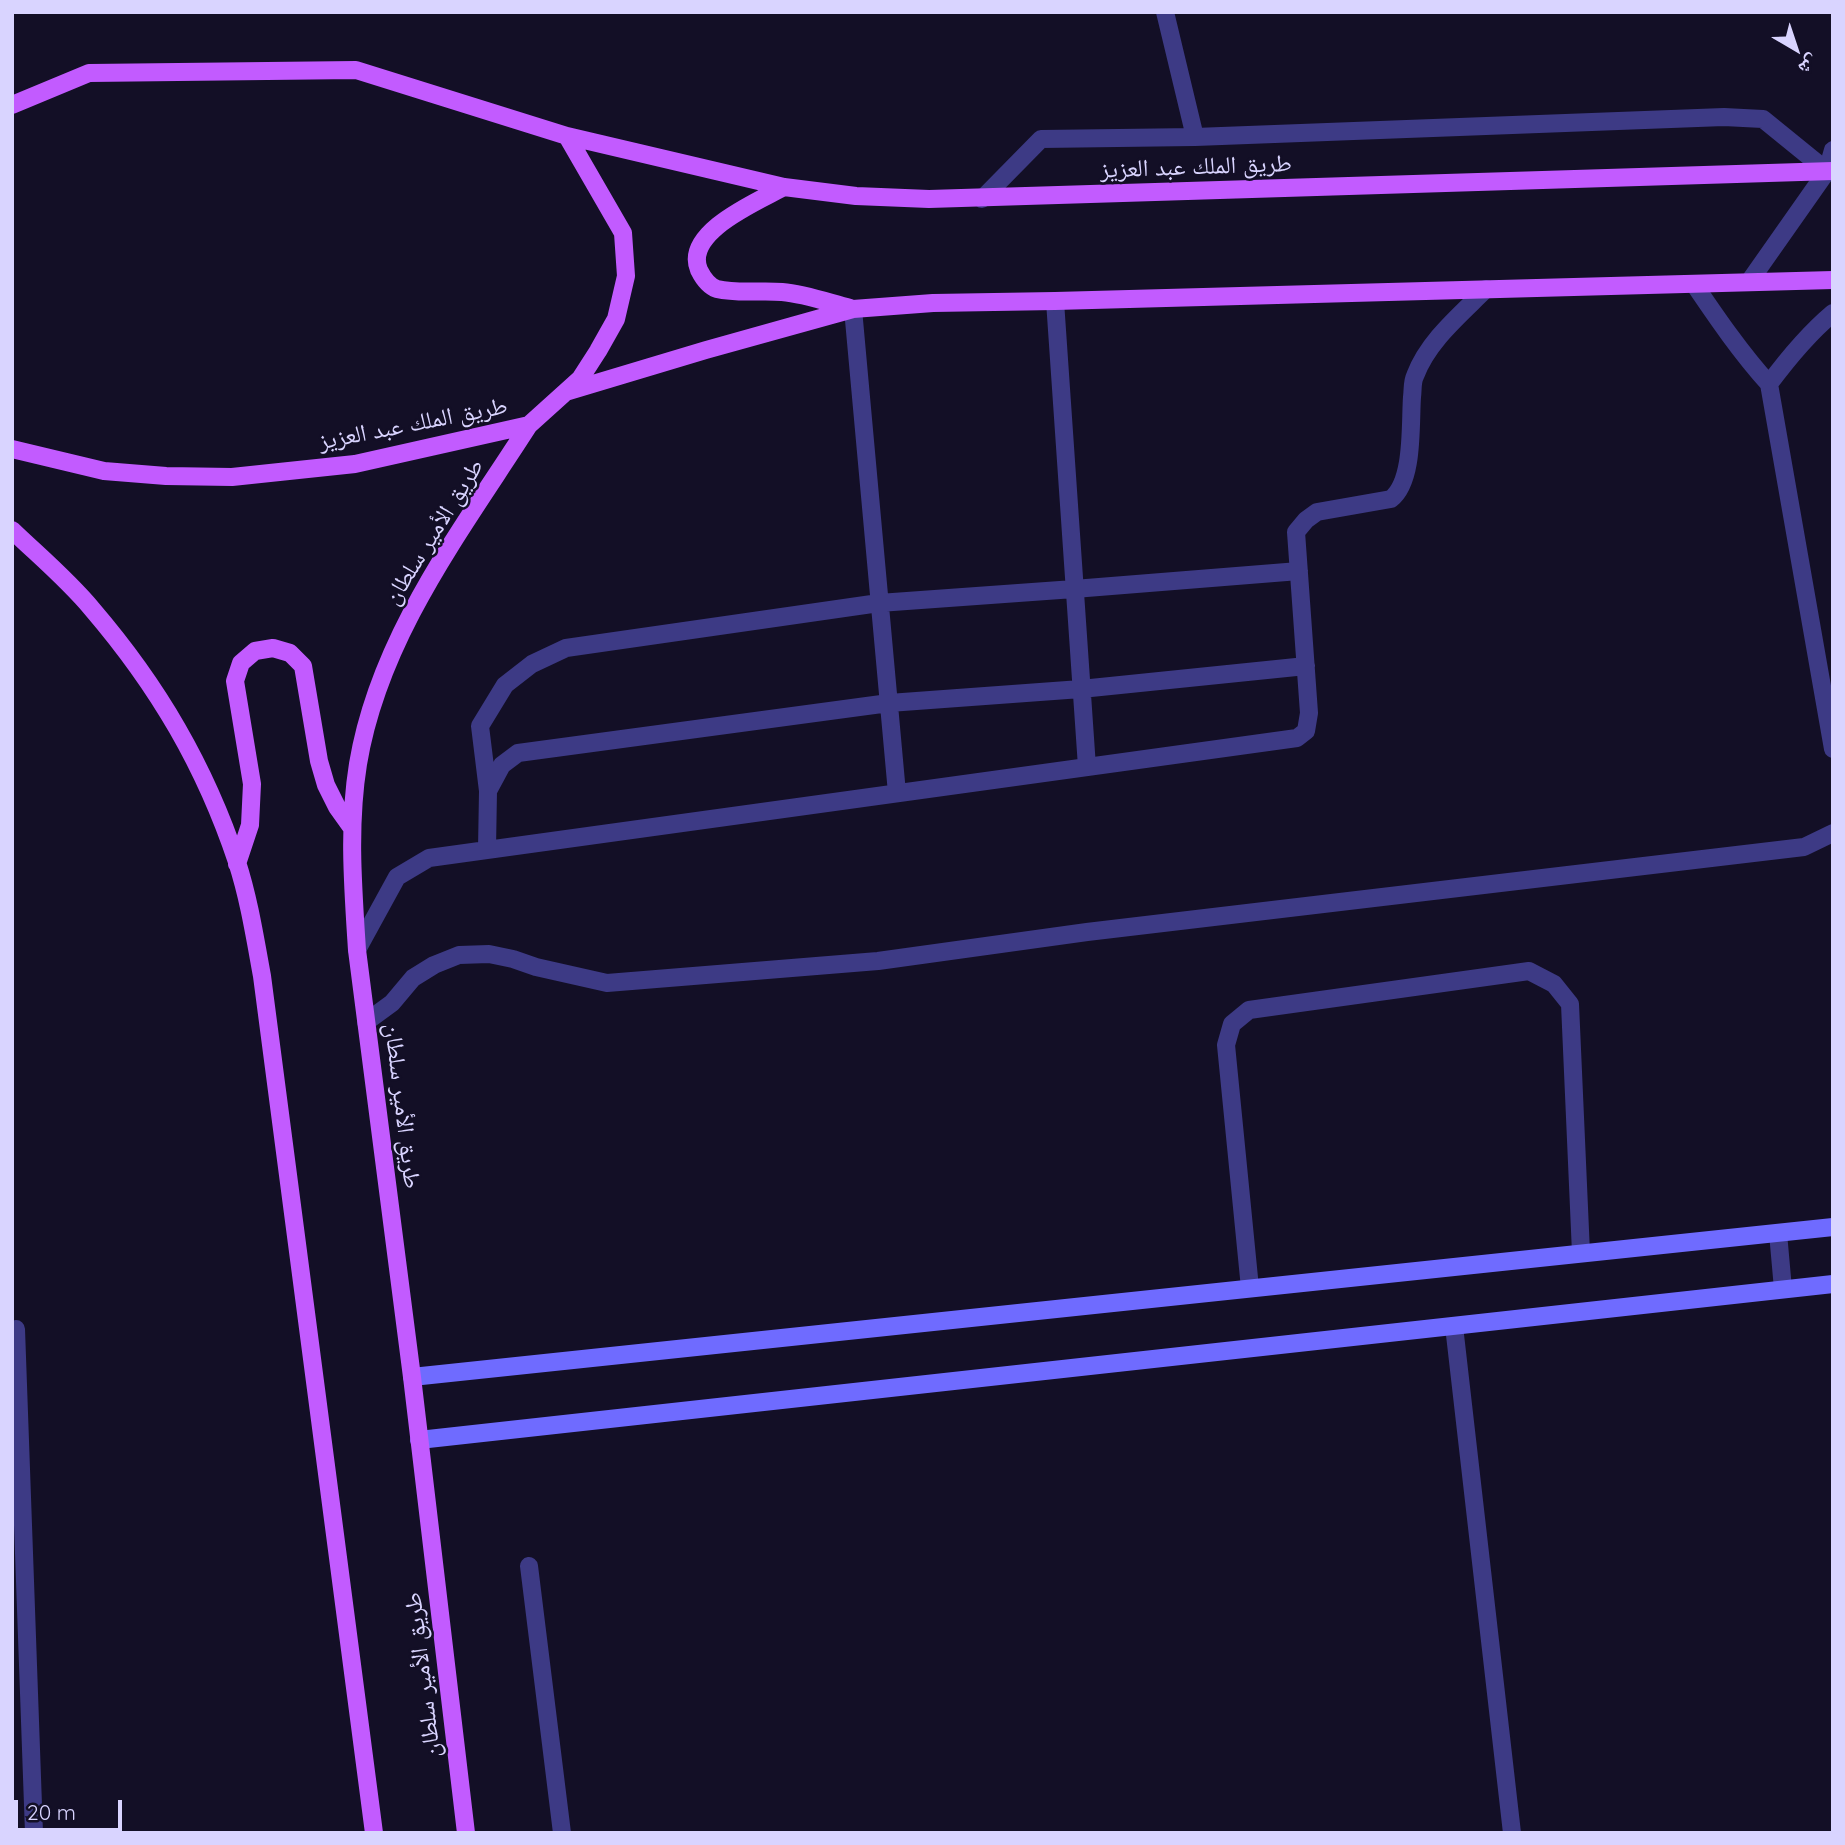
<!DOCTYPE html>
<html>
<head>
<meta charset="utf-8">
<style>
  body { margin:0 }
  #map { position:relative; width:1845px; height:1845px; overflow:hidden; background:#130f26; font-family:Quicksand,"Noto Naskh Arabic",sans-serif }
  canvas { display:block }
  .frame { position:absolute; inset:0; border:14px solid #d9d4ff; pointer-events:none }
  .north { position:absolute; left:1761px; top:14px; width:70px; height:70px; -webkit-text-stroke:5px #130f26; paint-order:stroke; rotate:141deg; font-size:19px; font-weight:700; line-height:28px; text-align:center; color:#d9d4ff }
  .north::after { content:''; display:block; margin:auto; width:24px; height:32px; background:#d9d4ff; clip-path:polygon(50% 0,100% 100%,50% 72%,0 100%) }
  .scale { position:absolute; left:14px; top:1800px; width:108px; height:32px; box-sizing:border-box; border:4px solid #d9d4ff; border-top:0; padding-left:9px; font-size:21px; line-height:24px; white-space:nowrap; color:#d9d4ff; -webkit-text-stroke:5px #130f26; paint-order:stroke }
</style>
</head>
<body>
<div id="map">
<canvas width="1845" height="1845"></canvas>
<div class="frame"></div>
<div class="north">ش</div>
<div class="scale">20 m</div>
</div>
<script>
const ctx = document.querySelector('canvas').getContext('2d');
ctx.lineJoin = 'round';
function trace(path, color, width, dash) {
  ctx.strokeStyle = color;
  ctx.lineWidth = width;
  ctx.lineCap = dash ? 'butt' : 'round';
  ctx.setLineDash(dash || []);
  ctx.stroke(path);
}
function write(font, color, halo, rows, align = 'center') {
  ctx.font = font + ' Quicksand,"Noto Naskh Arabic",sans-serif';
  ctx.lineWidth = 5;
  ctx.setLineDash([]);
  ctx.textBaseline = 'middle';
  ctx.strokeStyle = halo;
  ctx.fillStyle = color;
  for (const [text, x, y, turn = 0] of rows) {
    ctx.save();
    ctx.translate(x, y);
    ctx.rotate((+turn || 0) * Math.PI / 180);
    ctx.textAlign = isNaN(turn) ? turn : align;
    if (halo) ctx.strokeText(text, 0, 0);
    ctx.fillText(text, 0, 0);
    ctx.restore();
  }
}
const lane = new Path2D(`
  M1694,284C1717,318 1741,353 1769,384L1833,749
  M1055,301L1087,767
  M853,309L897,793
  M1769,384C1789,357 1808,334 1833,313
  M488,791L480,726L505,685L532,664L566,648L879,603L1074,589L1299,571
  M487,849L488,791L502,765L518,753L889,703L1081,689L1306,666
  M357,950L397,877L429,858L1297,738L1306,731L1309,713L1296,532L1306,520L1317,512L1391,499C1414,481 1410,425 1412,397C1413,390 1412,382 1415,376C1428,341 1460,315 1486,289
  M366,1022L392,1003L413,978L434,965L459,955L489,954L513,959L536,967L607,983L878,961L1087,932L1804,847L1833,833
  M1250,1288L1226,1045L1232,1024L1249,1010L1529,971L1554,984L1570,1004L1581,1253
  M529,1566L562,1833`);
const street = new Path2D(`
  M1165,12L1195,137
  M982,199L1041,139L1195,137L1724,117L1763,119L1827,171
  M1749,282L1827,171L1833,150
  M1778,1233L1783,1289
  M1454,1326L1512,1833
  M16,1329L34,1833`);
const secondary = new Path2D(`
  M412,1377L1833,1227
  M419,1440L1833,1284`);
const primary = new Path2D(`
  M12,105L89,73L356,70L567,136L784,187L856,196L929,199L1833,171
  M784,187C759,201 683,232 699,270C703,278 708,286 717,289C738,294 761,290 782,292C805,294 827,302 850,308
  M566,392L706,350L853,309L933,303L1055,301L1833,280
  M12,449L104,471L166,476L232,477L355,464L529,425L580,379L598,351L616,319L626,276L623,233L567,136
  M12,530C39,556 68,580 92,609C158,686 205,766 237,862C249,899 255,938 262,976L374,1833
  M237,864L250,825L252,784L235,681L241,663L255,651L273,648L290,653L303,666L319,761L326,785L337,807L352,828
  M466,1833L412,1377L357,950C353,888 348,826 358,764C379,637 461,531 529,425`);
const streetNames = [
  ["طريق الملك عبد العزيز",1196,167,-2],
  ["طريق الملك عبد العزيز",413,424,-11],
  ["طريق الأمير سلطان",434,532,-58],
  ["طريق الأمير سلطان",402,1106,83],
  ["طريق الأمير سلطان",423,1675,-97]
];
trace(lane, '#3d3a85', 18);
trace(street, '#3d3a85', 18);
trace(secondary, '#6f6bff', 18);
trace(primary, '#c25bff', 18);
write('24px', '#d9d4ff', '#130f26', streetNames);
</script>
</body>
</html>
